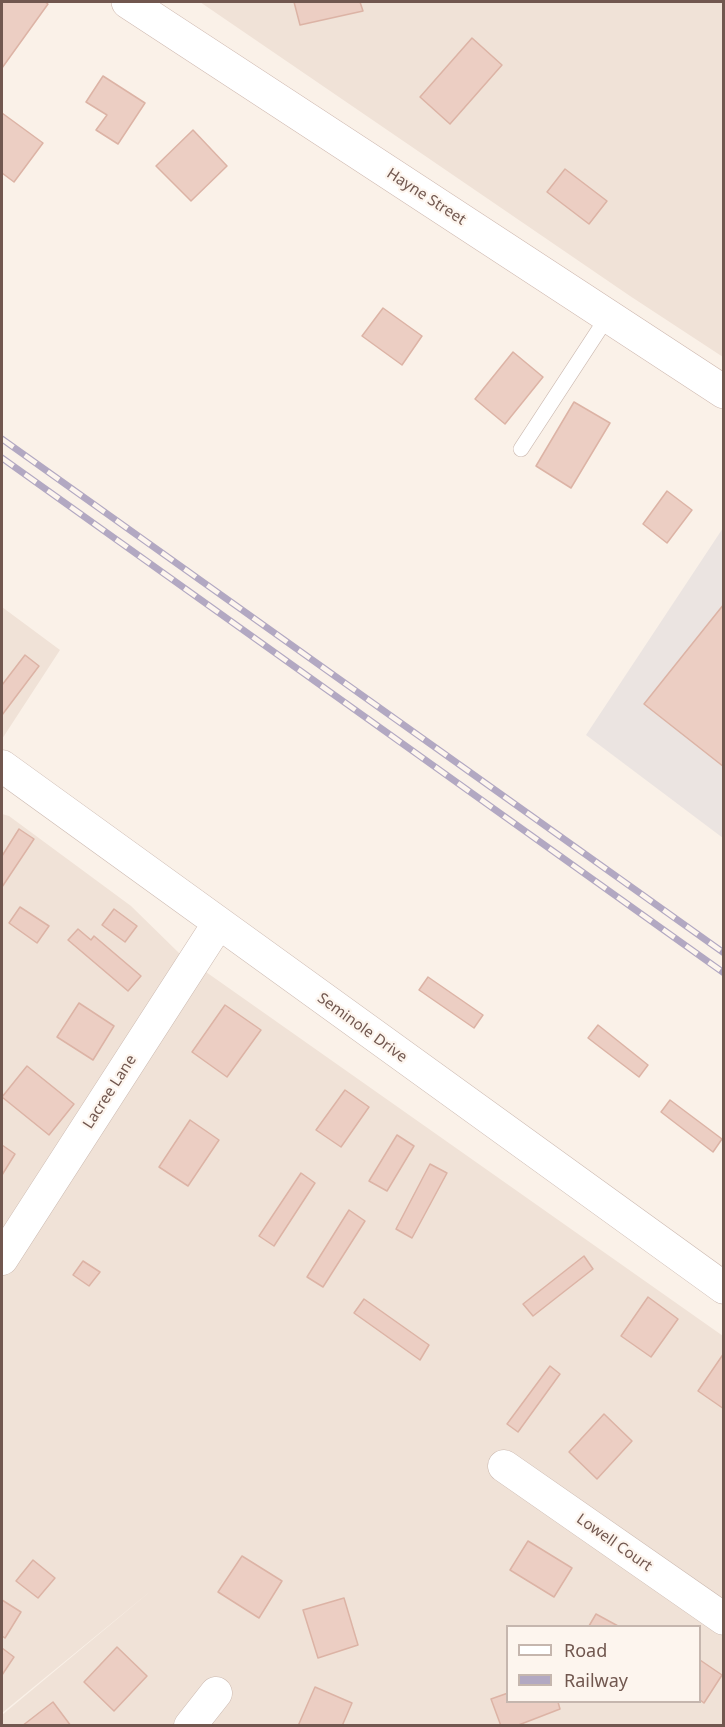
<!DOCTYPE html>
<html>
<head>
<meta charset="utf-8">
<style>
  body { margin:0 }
  #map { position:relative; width:725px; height:1727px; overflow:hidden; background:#faf1e8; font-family:"Noto Sans",sans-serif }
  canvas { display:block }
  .frame { position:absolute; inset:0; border:3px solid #71574f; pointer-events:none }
  .legend { position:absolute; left:506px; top:1625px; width:195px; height:78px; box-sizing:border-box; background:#fdf5ee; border:2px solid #c5b6ae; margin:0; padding:8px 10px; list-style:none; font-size:18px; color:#71574f }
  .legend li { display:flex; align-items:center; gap:12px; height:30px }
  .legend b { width:30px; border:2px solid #c5b6ae }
</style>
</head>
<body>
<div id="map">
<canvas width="725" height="1727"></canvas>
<div class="frame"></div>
<ul class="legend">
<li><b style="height:8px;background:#fff"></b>Road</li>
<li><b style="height:8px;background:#b2a8c2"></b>Railway</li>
</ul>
</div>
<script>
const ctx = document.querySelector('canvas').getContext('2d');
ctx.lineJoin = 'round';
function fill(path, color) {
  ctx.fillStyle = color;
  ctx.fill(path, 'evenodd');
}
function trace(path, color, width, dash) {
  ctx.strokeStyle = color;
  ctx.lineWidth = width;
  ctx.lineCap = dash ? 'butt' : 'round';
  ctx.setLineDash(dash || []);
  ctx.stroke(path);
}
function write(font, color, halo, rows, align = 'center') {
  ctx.font = font + ' "Noto Sans",sans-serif';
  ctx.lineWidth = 4.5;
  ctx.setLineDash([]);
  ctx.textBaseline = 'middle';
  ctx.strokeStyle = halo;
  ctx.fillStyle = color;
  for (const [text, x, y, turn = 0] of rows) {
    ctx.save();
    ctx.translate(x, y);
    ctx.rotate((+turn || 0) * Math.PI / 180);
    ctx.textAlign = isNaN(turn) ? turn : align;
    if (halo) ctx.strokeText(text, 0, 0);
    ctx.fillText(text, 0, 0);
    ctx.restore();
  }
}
const residential = new Path2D(`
  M200,2H723V357L630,296Z
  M2,607L60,650L2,739Z
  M2,814L9,816L131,906L179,953L723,1336L724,1725H2V1715L152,1590L2,1713ZM508,1626H700V1702H508Z`);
const industrial = new Path2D(`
  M723,528V838L586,735Z`);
const building = new Path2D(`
  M2,2H45L48,4L2,68Z
  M294,2H360L363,11L300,25Z
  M472,38L502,65L450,124L420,97Z
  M103,76L145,103L118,144L96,130L107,115L86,102Z
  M2,113L43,143L14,182L2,173Z
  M193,130L227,166L191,201L156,166Z
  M565,169L607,201L589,224L547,192Z
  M383,308L422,336L402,365L362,336Z
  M513,352L543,377L505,424L475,399Z
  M574,402L610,423L571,488L536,466Z
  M667,491L692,510L667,543L643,524Z
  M724,604V767L644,704Z
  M25,655L39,666L2,715V685Z
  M19,829L34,839L2,887V856Z
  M20,907L49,926L37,943L9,923Z
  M114,909L137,926L125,942L102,925Z
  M78,929L91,940L94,936L141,976L128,991L68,940Z
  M428,977L483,1015L474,1028L419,990Z
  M79,1003L114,1026L93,1060L57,1037Z
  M225,1005L261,1030L227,1077L192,1052Z
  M598,1025L648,1065L639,1077L588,1038Z
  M27,1066L74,1104L49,1135L2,1097Z
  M345,1090L369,1107L341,1147L316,1130Z
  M670,1100L722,1139L713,1152L661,1112Z
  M190,1120L219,1140L188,1186L159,1167Z
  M397,1135L414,1146L387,1191L369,1181Z
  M2,1145L15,1154L2,1175Z
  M430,1164L447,1173L412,1238L396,1229Z
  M301,1173L315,1183L274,1246L259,1236Z
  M349,1210L365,1221L323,1287L307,1277Z
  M584,1256L593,1269L533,1316L523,1304Z
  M83,1261L100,1272L89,1286L73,1275Z
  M648,1297L678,1319L651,1357L621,1336Z
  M364,1299L429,1345L420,1360L354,1313Z
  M724,1353V1409L698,1391Z
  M550,1366L560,1374L518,1432L507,1424Z
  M604,1414L632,1441L597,1479L569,1452Z
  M528,1541L572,1568L554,1597L510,1570Z
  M242,1556L282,1581L259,1618L218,1592Z
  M33,1560L55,1578L38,1598L16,1581Z
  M344,1598L358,1645L318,1658L303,1610Z
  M2,1600L21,1612L5,1638L2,1636Z
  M596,1614L618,1626H589Z
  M117,1647L147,1676L114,1711L84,1682Z
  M2,1648L14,1657L2,1675Z
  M700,1660L722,1675L704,1703L700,1700Z
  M315,1687L352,1703L342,1726H298Z
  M508,1693V1702H558L560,1709L516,1726H501L491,1699Z
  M53,1702L71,1726H22Z`);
const lane = new Path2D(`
  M521,449L608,316`);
const street = new Path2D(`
  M2,766L724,1288
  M2,1259L218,924
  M504,1466L724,1619
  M190,1726L216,1693`);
const secondary = new Path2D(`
  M128,2L724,392`);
const rail = new Path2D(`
  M2,439L724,953
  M2,458L724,973`);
const streetNames = [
  ["Hayne Street",426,197,33],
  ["Seminole Drive",362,1028,36],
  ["Lacree Lane",110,1092,-57],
  ["Lowell Court",614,1543,35]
];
fill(residential, '#f0e2d7');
fill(industrial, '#ebe4e1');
fill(building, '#eccec3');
trace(building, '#dcb3a5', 1.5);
trace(lane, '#cbb8af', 16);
trace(street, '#cbb8af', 33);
trace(secondary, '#cfb9b0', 34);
trace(lane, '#fff', 15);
trace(street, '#fff', 32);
trace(secondary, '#fff', 33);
trace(rail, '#b2a8c2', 7);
trace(rail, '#fdf5ee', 4.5, [14]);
write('15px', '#71574f', '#fdf5ee', streetNames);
</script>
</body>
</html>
